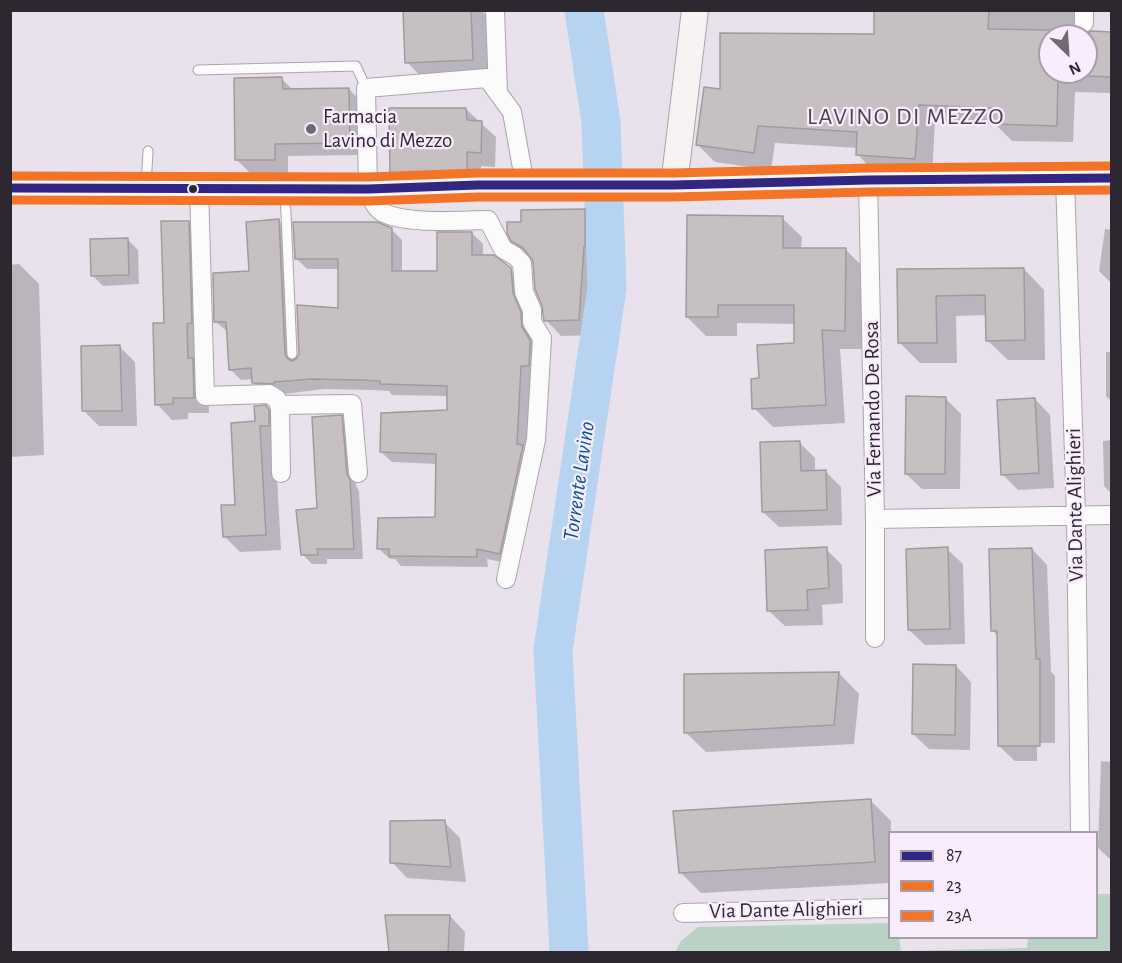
<!DOCTYPE html>
<html>
<head>
<meta charset="utf-8">
<style>
  body { margin:0 }
  #map { position:relative; width:1122px; height:963px; overflow:hidden; background:#e9e2ec; font-family:"Alegreya Sans",sans-serif }
  canvas { display:block }
  .frame { position:absolute; inset:0; border:12px solid #2d282f; pointer-events:none }
  .legend { position:absolute; left:888px; top:831px; width:210px; height:108px; box-sizing:border-box; background:#f8ecfd; border:2px solid #a79eab; margin:0; padding:8px 10px; list-style:none; font-size:18px; color:#2d282f }
  .legend li { display:flex; align-items:center; gap:12px; height:30px }
  .legend b { width:30px; border:2px solid #a79eab }
  .north { position:absolute; left:1038px; top:24px; width:60px; height:60px; box-sizing:border-box; background:#f8ecfd; border:2px solid #a79eab; border-radius:50%; rotate:155deg; font-size:16px; font-weight:700; line-height:24px; text-align:center; color:#2d282f }
  .north::after { content:''; display:block; margin:auto; width:21px; height:27px; background:#6f6971; clip-path:polygon(50% 0,100% 100%,50% 72%,0 100%) }
</style>
</head>
<body>
<div id="map">
<canvas width="1122" height="963"></canvas>
<div class="frame"></div>
<ul class="legend">
<li><b style="height:8px;background:#312783"></b>87</li>
<li><b style="height:8px;background:#f47427"></b>23</li>
<li><b style="height:8px;background:#f47427"></b>23A</li>
</ul>
<div class="north">N</div>
</div>
<script>
const ctx = document.querySelector('canvas').getContext('2d');
ctx.lineJoin = 'round';
function fill(path, color) {
  ctx.fillStyle = color;
  ctx.fill(path, 'evenodd');
}
function trace(path, color, width, dash) {
  ctx.strokeStyle = color;
  ctx.lineWidth = width;
  ctx.lineCap = dash ? 'butt' : 'round';
  ctx.setLineDash(dash || []);
  ctx.stroke(path);
}
function write(font, color, halo, rows, align = 'center') {
  ctx.font = font + ' "Alegreya Sans",sans-serif';
  ctx.lineWidth = 4.5;
  ctx.setLineDash([]);
  ctx.textBaseline = 'middle';
  ctx.strokeStyle = halo;
  ctx.fillStyle = color;
  for (const [text, x, y, turn = 0] of rows) {
    ctx.save();
    ctx.translate(x, y);
    ctx.rotate((+turn || 0) * Math.PI / 180);
    ctx.textAlign = isNaN(turn) ? turn : align;
    if (halo) ctx.strokeText(text, 0, 0);
    ctx.fillText(text, 0, 0);
    ctx.restore();
  }
}
const green = new Path2D(`
  M1097,894H1111V952H675L681,941L698,927L889,923L890,938H899L901,951L1027,948L1028,938H1096Z`);
const shadow = new Path2D(`
  M405,10H481L486,15L488,75L422,78L407,62Z
  M876,10H1075L1073,32L1083,36L1091,33H1112V93L1075,92L1073,142L1012,141L995,124L935,121L932,176L875,172L858,155V148L775,143L771,170L715,162L698,145L721,91L875,35ZM1050,36H1086V72H1050Z
  M282,79L293,90L349,89L362,103V155L288,156V173H250L237,160Z
  M466,109L496,137L495,167L481,166V184L406,187L391,172Z
  M584,211L600,226V261L594,335L561,336L546,320L533,259L513,240L522,224Z
  M782,218L802,237L801,249H845L865,269L864,349H840L845,423L773,427L754,408L760,380L795,344V324L737,323V336H706L687,317Z
  M279,221L290,232L295,364L339,309L340,269H307L296,258L391,229L402,240V273H439L472,233L483,244V257L510,269L521,280L540,352L511,564L487,559L488,567L401,566L395,559H390L379,549L437,519V464L392,462L381,452L449,411V396L392,395L389,391L373,390L324,389L284,394H265L254,383V379L241,380L230,369L228,332L216,322L251,272Z
  M188,222L204,238L209,413H188V419L172,420L157,404Z
  M1105,229L1112,230V282L1109,281L1099,271Z
  M128,240L138,250L139,284L103,286L92,275Z
  M19,264L39,284L44,455L10,457V265Z
  M1024,269L1044,290L1045,360H1008L987,340V315L956,316L957,363H920L900,343L899,271Z
  M120,347L135,362L137,426H99L84,411Z
  M1106,352H1112V402L1106,396Z
  M945,398L961,414L960,489H922L906,474Z
  M1035,399L1050,415L1054,488L1018,490L1002,474Z
  M267,408L283,423L275,441L281,550L240,552L224,536L237,506L257,422Z
  M341,417L351,427L356,485L359,492L363,559H327V564H312L302,554L319,509Z
  M1112,440V494L1104,486L1103,441Z
  M799,442L815,458V472L825,471L841,487L842,525L779,527L763,512Z
  M826,549L842,565L843,603L822,605L823,625L785,626L769,611Z
  M947,549L963,564L965,644L925,645L909,630Z
  M1032,549L1047,565L1051,672L1055,676V743H1037V761H1015L999,746V637L992,630Z
  M956,666L971,682L970,750L929,749L913,734Z
  M839,673L859,694L854,744L706,752L685,732Z
  M1101,761L1112,762V861L1098,848Z
  M870,800L891,821L890,883L701,893L681,873Z
  M444,822L460,838L466,882L407,878L392,862Z
  M387,916H450L465,932L464,952H391Z`);
const river = new Path2D(`
  M569,952L553,650L607,288L601,122L584,10`);
const building = new Path2D(`
  M403,10H471L473,60L405,63Z
  M874,10H989L988,29L1050,30V72H1058L1057,126L993,124L994,108L919,105L915,159L856,155L857,132L758,126L754,153L696,145L704,87L720,89V33L874,34Z
  M1091,31L1112,32V77L1086,76V34Z
  M282,77L283,89L349,88L350,143L275,144V160H235L234,78Z
  M389,108H466L467,120L482,121L481,153L467,152V170L390,173Z
  M585,209V246H584L579,320L544,321L542,306L535,289L533,261L523,248L511,241L507,233V222H521V210Z
  M687,215L783,216V248H846L845,331L822,330L826,405L752,409L751,379L759,378L757,345L794,343V305H718V317H686Z
  M279,219L285,354L287,358L292,361L296,359L299,354L297,305L338,308V259H295L293,222H377L392,228V271H437V232H472V255H494L511,268L513,293L521,312L522,327L530,340V347L529,366H521L517,444L523,445L500,554L477,549V557L389,556V549H377L378,518L435,517L436,454L380,452L381,413L447,410V386L380,384V381L361,380L312,379L274,382V384L252,383L251,368L229,370L226,322H214L213,273L249,271L246,222Z
  M161,221H189L192,323L187,324L188,358H193L194,398H173V404L155,405L153,323H164Z
  M128,238L129,275L91,276L90,239Z
  M1024,268L1025,340L986,341L985,295L936,296L937,343H898L897,269Z
  M120,345L122,411H82L81,346Z
  M906,396L946,397L945,474H905Z
  M1035,398L1039,473L1001,475L997,400Z
  M266,405L269,410V426H260L266,535L223,537L221,505H235L231,423L255,421L254,406Z
  M342,415L347,474L350,480L354,549H317L318,555H301L296,510L317,508L312,417Z
  M800,441L801,471L826,470L827,510L762,512L760,442Z
  M827,547L829,588L807,590L808,610L767,611L765,550Z
  M948,547L950,629L908,630L906,549Z
  M1032,548L1036,659H1040V746H998L997,631H991L989,549Z
  M913,664L956,665L955,735L912,734Z
  M839,672L834,725L684,733V674Z
  M871,799L875,862L679,873L673,811Z
  M445,820L451,867L390,863V821Z
  M385,915H450L448,952H389Z`);
const lane = new Path2D(`
  M198,70L356,66L366,88
  M146,187L148,151
  M285,191L292,354`);
const street = new Path2D(`
  M495,10L498,93
  M1084,23V10
  M1065,179L1076,516L1080,832
  M868,180L875,519V638
  M199,187L205,396L269,394L277,399L280,408L281,473
  M279,405L352,404L358,473
  M875,519L1112,515
  M506,579L536,440L542,338L532,322V310L524,292L522,263L515,256L503,249L488,220C461,220 406,225 382,212C374,207 371,197 368,189L366,88L487,78L512,112L525,185
  M683,913L890,908`);
const secondary = new Path2D(`
  M674,185L695,10
  M10,188L368,189L478,185H674L868,180L1112,178`);
const bus1 = new Path2D(`
  M10,188L368,189L478,185H674L868,180L1112,178`);
const bus2 = new Path2D(`
  M10,200L368,201L478,197H674L868,192L1112,190`);
const bus3 = new Path2D(`
  M10,176L368,177L478,173H674L868,168L1112,166`);
const markers = [
  [311,129,6,"#6f6971"],
  [193,189,5,"#2d282f"]
];
const poiNames = [
  ["Farmacia",323,117],
  ["Lavino di Mezzo",323,141]
];
const streetNames = [
  ["Via Fernando De Rosa",873,409,-91],
  ["Via Dante Alighieri",1075,505,-91],
  ["Via Dante Alighieri",786,910,-1]
];
const waterNames = [
  ["Torrente Lavino",579,481,-82]
];
const quarterNames = [
  ["LAVINO DI MEZZO",906,117]
];
fill(green, '#bad1c6');
fill(shadow, '#0003');
trace(river, '#b7d3f2', 39);
fill(building, '#c6c0c2');
trace(building, '#a09a9d', 1.5);
trace(lane, '#a9a4ab', 11);
trace(street, '#a9a4ab', 20);
trace(secondary, '#a9a4ab', 28);
trace(lane, '#fcfbfc', 9);
trace(street, '#fcfbfc', 18);
trace(secondary, '#f7f3f2', 26);
trace(bus1, '#312783', 9);
trace(bus2, '#f47427', 9);
trace(bus3, '#f47427', 9);
for (const [x, y, r, color] of markers) {
  const dot = new Path2D();
  dot.arc(x, y, r, 0, 2 * Math.PI);
  ctx.fillStyle = color;
  ctx.fill(dot);
  trace(dot, '#f8ecfd', 2);
}
write('21px', '#2d282f', '#f8ecfd', poiNames, 'left');
write('21px', '#2d282f', '#f8ecfd', streetNames);
write('italic 22px', '#025794', '#f8ecfd', waterNames);
ctx.letterSpacing = '1.5px';
write('24px', '#4c4250', '#f8ecfd', quarterNames);
ctx.letterSpacing = '0px';
</script>
</body>
</html>
